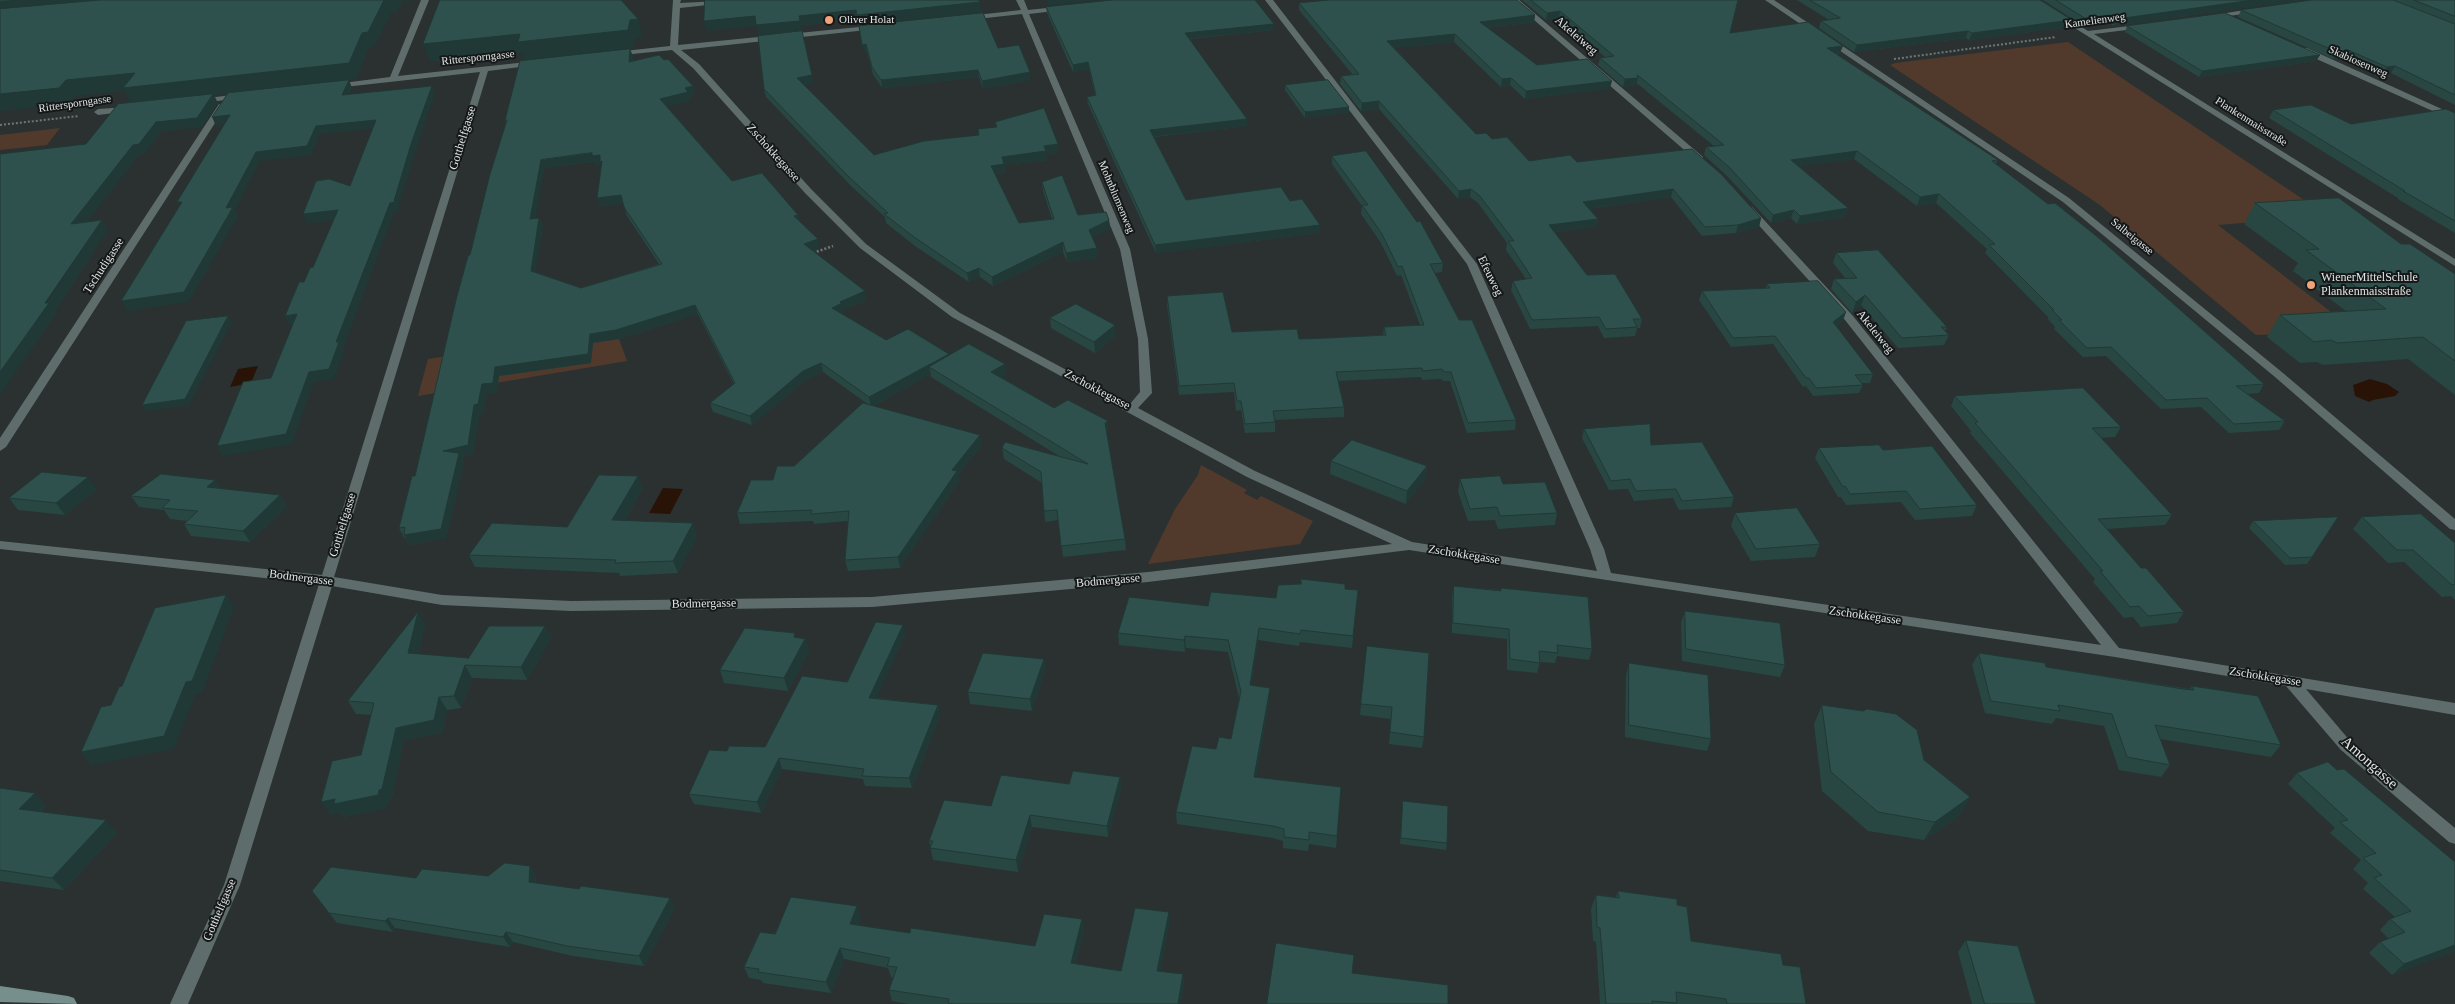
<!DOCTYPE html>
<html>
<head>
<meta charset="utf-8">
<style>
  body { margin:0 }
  canvas { display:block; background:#2a3130 }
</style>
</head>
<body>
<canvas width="2455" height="1004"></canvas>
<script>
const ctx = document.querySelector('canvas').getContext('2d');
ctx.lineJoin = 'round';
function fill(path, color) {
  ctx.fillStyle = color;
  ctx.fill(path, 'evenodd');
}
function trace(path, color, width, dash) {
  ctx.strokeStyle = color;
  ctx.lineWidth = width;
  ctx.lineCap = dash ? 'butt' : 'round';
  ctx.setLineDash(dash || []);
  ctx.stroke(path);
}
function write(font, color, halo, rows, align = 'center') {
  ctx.font = font + ' "Times New Roman",serif';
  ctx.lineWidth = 4;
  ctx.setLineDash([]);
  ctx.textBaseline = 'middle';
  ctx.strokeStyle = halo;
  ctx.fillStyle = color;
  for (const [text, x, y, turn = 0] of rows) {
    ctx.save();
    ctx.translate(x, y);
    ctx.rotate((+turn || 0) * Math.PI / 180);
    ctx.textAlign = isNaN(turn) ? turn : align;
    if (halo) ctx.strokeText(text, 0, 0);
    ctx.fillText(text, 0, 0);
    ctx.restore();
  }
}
const green = new Path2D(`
  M2068,42L2328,216L2218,225L2357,332L2256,335L2100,205L1890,65L1895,63Z
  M60,128L47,145L0,150V135Z
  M616,331L627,361L418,396L428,359Z
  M1201,465L1247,490L1244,493L1257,500L1261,496L1313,521L1300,544L1148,564L1175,509L1198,475Z`);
const water = new Path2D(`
  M258,366L251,383L230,387L238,369Z
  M2370,379L2387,384L2399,392L2395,396L2373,400L2369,402L2355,396L2353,385Z
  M663,488L683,489L670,514L649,513Z`);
const pathFar1 = new Path2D(`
  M1894,59L2056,37
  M0,125L79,116`);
const path = new Path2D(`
  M813,253L833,246`);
const street = new Path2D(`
  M421,0H429L398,76L536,61L540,63L536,65L488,71L334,577L442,595L571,601L872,597L1148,572L1392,544L1247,477L952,317L860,248L805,193L693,68L672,50L612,56V52H615L670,46L673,0H681L680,3L739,0L735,2L680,8L678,45L879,25V29H876L681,50L699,64L811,189L866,244L960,313L1130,404L1140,392L1138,339L1120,249L1022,14L968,20L964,18L968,16L1021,10L1016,0H1024L1028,10L1066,6L1067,8L1063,10L1029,14L1130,249L1148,339L1152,393L1138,408L1255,471L1412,542L1597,571L1590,549L1467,264L1265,0H1273L1477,264L1604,549L1611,573L2101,645L1845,320L1744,209L1749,206L1752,207L1853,316L2119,648L2455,703V715L2306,689L2351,742L2455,828V844L2449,842L2341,750L2286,686L2115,657L1409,550L1148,582L872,607L571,611L442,605L332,586L240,885L188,1004H170L224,885L319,584L0,549V541L322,575L480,72L335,88L331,86L335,84L390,77Z
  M1511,0H1519L1703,157V161H1697Z
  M1765,0H1774L2069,198L2283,373L2455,519V530L2450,529L2275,377L2063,202Z
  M2030,0H2039L2088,31L2146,24L2147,26L2143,28L2094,34L2455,259V266Z
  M2257,8L2261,10L2260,12L2212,18L2208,16Z
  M2301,48H2307L2455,115V121L2301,52Z
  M240,94L244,96L243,98L200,103L196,101L200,99Z
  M219,104L226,106L6,447L0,451V438Z
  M128,107L132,109L131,111L98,115L94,112L98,109Z`);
const secondary = new Path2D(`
  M0,986L68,996L74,998L77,1004L0,1002Z`);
const wall = new Path2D(`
  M1522,0H1738L1730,33L1840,53L1836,54L1998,160L1996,164L2264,384L2259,393L2247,394L2285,421L2279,430L2229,433L2201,407L2161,409L2106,356L2083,357L2054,329L2055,327L2048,319V317L1985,253L1987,249L1936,203L1917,206L1854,159L1799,166L1848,208L1845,217L1797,224L1791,218L1771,223L1727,176L1704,155L1706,147L1714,146L1639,85L1636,83V85L1623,87L1598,65L1600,58L1605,57L1559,18L1546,20Z
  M1797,0H2040L2069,27L1969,40L1966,38L1854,52L1819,28L1821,21L1829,20Z
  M2043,0H2299L2114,26L2107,22L2082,25Z
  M2312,0H2455V105L2391,73L2382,74L2344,58L2333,59L2238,17L2241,10Z
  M1299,3L1535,15L1534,22L1488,28L1537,65L1610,88L1525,99L1510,85L1501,87L1454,42L1394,48L1476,134L1492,139L1529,161L1577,162L1692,149L1761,218L1759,227L1736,233L1702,236L1671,197L1589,209L1598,219L1596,227L1555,232L1587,275L1642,319L1640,328H1637L1635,336L1604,338L1598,326L1530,329L1511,290L1513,281L1526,279L1506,250L1507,243L1478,203L1470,197L1458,199L1379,109L1361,111L1340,84L1341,76L1353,75L1299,10Z
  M1046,7L1274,24V30L1190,39L1247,126L1154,137L1186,200L1290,201L1320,233L1156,253L1088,104L1087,97L1095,95L1089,69L1073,72L1047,13Z
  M859,26L998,48L1030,72V80L983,89L979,77L882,88L873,74L867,52H864Z
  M2127,26L2320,55L2316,61L2199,77L2125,32Z
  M633,56L632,61L695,94L689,96L691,100L666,106L732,181L798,215L800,222L820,248L813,251L867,300L843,310L844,312L841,313L886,340L949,354V355L1006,374L1001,377L1054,408L1108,421V432L1106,433L1125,539L1126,550L1063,557L1058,520L1045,522L1042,483L1004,459L1002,448L1059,456L931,377V374L873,406L981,446L958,475L959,481L900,568L848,571L845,560L848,521L814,524L813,521L740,524L737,513L773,480L794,466L869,405L823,372L806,380L752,425L713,412L710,403L734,384L698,314L619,339L593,343L591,363L499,376L497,392L486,394L483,414L479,415L473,454L462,457L464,462L446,538L409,545L405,538H404L399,528L415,476L470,255L506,123L505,120ZM594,162V165L601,164V166L600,206L623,203L627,216L659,264L581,288L535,272L543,226L539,218H535L544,168Z
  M813,84L804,85L874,155L978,135V129L996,127L995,122L1058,144V153L1046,154L1047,160L1004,165L1005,173L995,174L1019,223L1052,219L1043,191L1042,182L1078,215L1109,220L1110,229L1092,237L1097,248L1098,258L1067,262L1063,252L993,286L980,277L969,282L915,246L886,223L885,217L851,186L766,97L764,89Z
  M1285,85L1349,107V112L1305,118L1285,90Z
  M2273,110L2351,124L2455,113V233L2398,199V198L2269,118Z
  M1332,156L1443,263L1442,272L1435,273L1459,320L1516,420L1515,430L1467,433L1450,381H1443L1441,379L1422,380L1421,377L1338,381L1344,407V417L1275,420V432L1245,433L1241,410L1236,411L1234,392L1179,395L1167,305V296L1232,332L1299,339L1327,338L1383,335L1384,327L1420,325L1401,275L1397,276L1381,243L1361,214L1362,206L1332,164Z
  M2255,203L2401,244L2455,274V395L2408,359L2323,365L2317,362L2300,363L2267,337L2280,315L2346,311L2293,271L2298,263L2244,224Z
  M1836,253L1947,327L1945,331L1949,335L1944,345L1898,348L1861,305L1852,313L1831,289L1834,279L1845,278L1833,263Z
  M1767,284L1846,312L1843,320L1836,326L1873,374L1870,383H1861L1863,385L1859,393L1813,396L1806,386L1803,387L1773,344L1731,347L1699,300L1702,291L1766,288Z
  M1050,318L1115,325V336L1095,353L1051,328Z
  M1955,396L2121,427L2115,437L2101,438L2172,515L2165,525L2107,529L2141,568L2184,612L2177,623L2141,627L2133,617L2124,618L2093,582L2095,579L1970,433L1971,431L1951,406Z
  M1584,429L1651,445L1734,497L1731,507L1679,510L1673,498L1634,501L1628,489L1609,490L1582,438Z
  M1819,448L1883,450L1977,505L1972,516L1915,520L1901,502L1846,505L1841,497H1838L1815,458Z
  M1331,461L1427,466L1425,479L1406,504L1330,474Z
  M1460,479L1503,484L1557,513L1555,525L1498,529L1495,520L1468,521L1458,492Z
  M215,480L221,489L280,495L287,506L250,542L191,536L184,524L188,521L170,519L164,510L139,507L131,496Z
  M643,488L624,521L697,536L678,573L620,576L619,573L475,567L469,555L567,527Z
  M97,489L65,515L18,510L9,498Z
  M1735,513L1820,544L1815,557L1751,561L1731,526Z
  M2362,517L2455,543V600L2451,596L2442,597L2404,562L2388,563L2353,529Z
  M2253,521L2312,557L2307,564L2285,565L2249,528Z
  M1454,586L1500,590L1501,588L1592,649L1589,660L1557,656L1555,663L1540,662L1537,673L1507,670V639L1452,633V596Z
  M1345,589L1358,590L1352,648L1300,642L1299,646L1258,640L1251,686L1269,700L1256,777L1341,787L1336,848L1309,844L1308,851L1283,848V841L1273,838L1177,824L1176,812L1216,749L1231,739L1239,698L1228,652L1186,648L1185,652L1119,645L1118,633L1208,606L1276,598Z
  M1685,611L1785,665L1780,677L1682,661L1681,622Z
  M425,624L418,654L468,658L545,626L551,638L527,680L472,678L461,708L447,710L442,733L404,740L391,801L387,802L386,808L343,817L340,812L330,814L361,755L371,715L356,714L348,701Z
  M905,635L876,698L938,705L940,716L912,788L865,786L863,779L782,769L761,813L694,804L689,794L765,747Z
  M805,639L809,651L788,691L724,683L720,670Z
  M1367,646L1424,737L1422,748L1389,744L1391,719L1360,715Z
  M1979,653L2046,667L2190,689L2192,686L2281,745L2271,757L2160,739L2170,765L2161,777L2119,770L2104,726L2056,718L2052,724L1985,713L1972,665Z
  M1044,659L1045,671L1032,711L970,704L968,692Z
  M1629,663L1711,739L1707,751L1625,737L1626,675Z
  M1822,705L1924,760L1970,797L1959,816L1924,840L1868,831L1822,791L1814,724Z
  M2337,770L2455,862V951L2392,975L2369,953L2380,942L2389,939L2380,930L2390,919L2395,917L2363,889L2368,883L2353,869L2361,860L2330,833L2335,828L2288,784L2297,773Z
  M1120,777L1121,789L1108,837L1032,827L1018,872L933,860L929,841L991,806L1069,784Z
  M0,788L46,805L40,812L117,833L64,890L0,881Z
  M1403,801L1447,843L1446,850L1400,844Z
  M530,866L536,877V883L675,908L644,966L573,956L513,942L510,947L395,928L393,932L337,923L312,891L416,878L488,876Z
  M1618,891L1677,905L1691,941L1783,965L1806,1004H1600L1596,942L1593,941L1591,909L1596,895L1616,897Z
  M861,917L858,925L910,933L1035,946L1082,919L1084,931L1075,964L1121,971L1169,924L1160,971L1183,974L1184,986L1180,1004H909L892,1001L889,990L893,978L891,977L888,968L844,959L831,993L763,983L761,980L749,978L744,967L775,934Z
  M1966,940L2036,1004H1972L1958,952Z`);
const shadedWall = new Path2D(`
  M0,0H181L0,17Z
  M384,0H416L403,1L397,12L391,13L374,47L369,48L356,79L214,95L218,103L202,127L161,132L145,154L139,155L78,234L71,224L132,104L124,91L76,96L69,104L0,111V94L66,80L362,33Z
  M1048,0H1098L1048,5Z
  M2253,0H2299L2114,26L2117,19Z
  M980,2L981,12L859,25L858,20L801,26L802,30L759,35L757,26L707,31L704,21L755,16H799L856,10Z
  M1560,11L1559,18L1546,20L1547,13Z
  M1535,15L1534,22L1479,29L1480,22Z
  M2110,15L2107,22L2082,25L2085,18Z
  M638,19L643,37L635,38L634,48L524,60L522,53L431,62L423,44Z
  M2072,20L2069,27L1969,40L1972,33Z
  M1274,24V30L1185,39V33Z
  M1968,31L1966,38L1854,52L1857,45Z
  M1455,34L1454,42L1387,49V41Z
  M866,44L867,52H864L862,45Z
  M1843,46L1840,53L1825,55L1827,48Z
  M630,49L633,56L631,70L629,62Z
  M2348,50L2344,58L2333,59L2337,52Z
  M2320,55L2316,61L2199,77L2202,71Z
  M1088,62L1089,69L1073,72V65Z
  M2395,66L2391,73L2382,74L2387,67Z
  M978,70L979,77L882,88L881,80Z
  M1030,72V80L983,89L982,81Z
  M812,75L813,84L799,87L797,78Z
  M1511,78L1510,85L1501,87L1502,79Z
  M1638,78L1636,85L1623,87L1625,79Z
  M349,80L352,88L346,103L342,95Z
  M1612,81L1610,88L1525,99L1526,91Z
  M432,86L435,94L416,150L398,208L400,211L394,212L343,349L344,352L334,379L314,382L292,444L223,456L217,446L309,372L336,342L390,203L394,201L412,141Z
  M693,86L695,94L689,96L691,100L662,107L660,99L685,88Z
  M1379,101V109L1361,111L1362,103Z
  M1349,107V112L1305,118V112Z
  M230,115L235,124L216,126L212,117Z
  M1247,119V126L1150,137V130Z
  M376,120L380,128L320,134L311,155L260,161L235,210L238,216L189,302L127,311L121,301L226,208L256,152L316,126Z
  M1058,144V153L1046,154L1047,160L1004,165L1005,173L992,174L991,166L1002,157L1044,146Z
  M1857,151L1854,159L1789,168L1791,160Z
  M592,153L600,155L603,164V170L601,164L594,165V162L544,168L534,228L530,219L541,160Z
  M1471,189L1470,197L1458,199L1459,191Z
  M1673,189L1671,197L1581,210L1583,202Z
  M1939,194L1936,203L1917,206L1920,197Z
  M621,195L624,203L600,206L597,198Z
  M1848,208L1845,217L1797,224L1800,216Z
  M338,210L342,219L307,223L303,214Z
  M1794,210L1791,218L1771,223L1773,215Z
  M798,215L800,223L794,216Z
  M539,218L543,226L534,280L531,271Z
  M1761,218L1759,227L1736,233L1738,225Z
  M1598,219L1596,227L1547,233L1549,225Z
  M102,220L108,230L55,312L56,314L0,395V372Z
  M1109,220L1110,229L1090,239L1089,230Z
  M1320,225V233L1156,253L1155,245Z
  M818,239L820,248L806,253L804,244Z
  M1063,242V252L993,286L992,277Z
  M1097,248L1098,258L1067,262L1066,253Z
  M979,268L980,277L969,282L967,273Z
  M865,291L867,300L843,310L844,312L834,317L832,308L840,302Z
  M1865,295L1861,305L1852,313L1856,302Z
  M695,305L698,314L619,339L593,343L591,363L499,376L497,392L486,394L483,414L479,415L473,454L462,457L464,462L446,538L409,545L404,535L443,451L474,405L482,384L495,367L590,334Z
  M1846,312L1843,320L1830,330L1833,322Z
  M297,314L302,324L290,326L285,316Z
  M228,316L232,322L189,405L146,411L142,405Z
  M1115,325V336L1095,353L1094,342Z
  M949,354L950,364L929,367L931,374L871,407L869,397Z
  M821,363L823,372L806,380L752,425L750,416L803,371Z
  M1005,364L1006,374L993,382L991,372Z
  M1108,421V432L1106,434L1105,423Z
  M980,435L981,446L958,475L959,481L900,568L898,557L952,470Z
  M1427,466L1425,479L1406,504L1407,491Z
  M638,476L643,488L617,533L612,520Z
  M88,477L97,489L65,515L56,503Z
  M215,480L222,491L207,487Z
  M280,495L287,506L250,542L243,531Z
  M693,523L697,536L678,573L673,561Z
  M226,595L234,607L202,693L195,695L174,749L91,765L81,752L186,682Z
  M418,612L425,624L415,666L408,653Z
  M903,625L905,635L872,708L869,698Z
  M545,626L551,638L527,680L521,667Z
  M1259,628L1258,640L1250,697V685Z
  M1185,636L1186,648L1185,652L1184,640Z
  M805,639L809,651L788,691L784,678Z
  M1044,659L1045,671L1032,711L1030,699Z
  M465,665L472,678L461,708L454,696Z
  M1270,688L1269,700L1254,789V777Z
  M439,697L447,710L442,733L404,740L391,801L387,802L386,808L343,817L340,812L330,814L321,802L396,728Z
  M938,705L940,716L912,788L909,778Z
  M779,758L782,769L761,813L757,802Z
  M1120,777L1121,789L1108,837L1107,826Z
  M35,793L46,805L31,821L19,809Z
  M1970,797L1959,816L1924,840L1935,822Z
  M1030,815L1032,827L1018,872L1016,860Z
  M106,820L117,833L64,890L52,878Z
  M530,866L536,877L535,892L529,882Z
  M670,898L675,908L644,966L639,956Z
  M857,906L861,917L854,936L850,924Z
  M1169,912V924L1158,982L1157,971Z
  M388,918L395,928L393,932L385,921Z
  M1082,919L1084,931L1072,974L1071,963Z
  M506,932L513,942L510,947L503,937Z
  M2455,945V951L2392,975L2404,964Z
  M840,948L844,959L831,993L826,982Z
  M1183,974L1184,986L1180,1004H1178Z`);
const building = new Path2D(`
  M0,0H17L0,2Z
  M100,0H384L368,32L362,33L349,63L123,88L135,73L66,80L59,88L0,94V9Z
  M440,0H621L638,19L630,20L628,30L518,42L520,34L423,44Z
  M705,0H979L980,2L857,15L856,10L799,16L800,21L756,25L755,16L704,21Z
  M1113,0H1255L1274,24L1185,33L1247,119L1150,130L1186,200L1281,187L1290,201L1302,199L1320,225L1155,245L1087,97L1096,95L1088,62L1073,65L1046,7Z
  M1330,0H1517L1535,15L1480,22L1537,65L1587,59L1612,81L1526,91L1511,78L1502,79L1455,34L1387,41L1476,134L1486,133L1492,139L1507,137L1529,161L1570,155L1577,162L1692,149L1721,174L1761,218L1738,225L1705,227L1673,189L1583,202L1598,219L1549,225L1587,275L1615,274L1642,319H1633L1637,327L1606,329L1599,317L1532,320L1513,281L1532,278L1508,241H1514L1479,195L1471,189L1459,191L1379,101L1362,103L1341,76L1359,74L1299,3Z
  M1531,0H1738L1730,33L1808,22L1843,46L1827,48L1998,160L1992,161L2048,204L2055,203L2100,239L2264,384L2236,386L2285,421L2234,424L2207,398L2166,400L2111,347L2087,348L2059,320H2062L2052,310H2054L1989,245L1995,244L1939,194L1920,197L1857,151L1791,160L1848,208L1800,216L1794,210L1773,215L1730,168L1706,147L1724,145L1640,77L1637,75L1638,78L1625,79L1600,58L1614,56L1560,11L1547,13Z
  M1810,0H2040L2072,20L1972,33L1968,31L1857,45L1821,21L1840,18Z
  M2056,0H2253L2117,19L2110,15L2085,18Z
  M2312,0H2393L2455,24V95L2395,66L2387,67L2348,50L2337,52L2241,10Z
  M2414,0H2455V16Z
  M983,13L998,48L1019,45L1030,72L982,81L978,70L881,80L872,67L866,44L862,45L859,26Z
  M2225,13L2320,55L2202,71L2127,26Z
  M802,31L812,75L797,78L874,155L924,141L979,135L978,129L997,127L995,122L1044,108L1058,144L1044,146L1046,151L1002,157L1004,164L991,166L1019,223L1054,219L1042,182L1062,175L1078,215L1106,212L1109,220L1089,230L1097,248L1066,253L1063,242L992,277L979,268L967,273L914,237L884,214L888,213L849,177L764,89L758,36Z
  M630,49L629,62L659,55L664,60L668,59L693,86L685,88L688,92L660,99L732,181L762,173L798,215L794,216L818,239L804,244L865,291L840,302L842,303L832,308L886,340L908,329L949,354L869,397L821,363L803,371L750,416L710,403L735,383L695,305L616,330L590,334L588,354L495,367L493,383L482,384L478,404L474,405L468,445L443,451L459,453L441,529L404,535L405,527L399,528L412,476H415L456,300L468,256L470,255L490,174L507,120H505L520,61ZM592,153V156L600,155V162L602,161L597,198L621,195L624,207L662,264L581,288L531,271L539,218L530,219L541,160Z
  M349,80L342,95L432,86L412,141L394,201L396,202L390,203L336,342H339L329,369L309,372L286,434L217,446L243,382L271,378L297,314L285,316L299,282H304L310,268L313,267L338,210L303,214L316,181L329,179L350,186L376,120L316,126L307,146L256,152L226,208L233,207L184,292L121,301L182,202H177L230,115L212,117L228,93Z
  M1328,80L1349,107L1305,112L1285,85Z
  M213,94L197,118L156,122L139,144L133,145L71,224L102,220L45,303H49L0,372V154L86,144L118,104Z
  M2311,105L2351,124L2446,109L2455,113V221L2403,191H2405L2273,110Z
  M1366,151L1417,222L1420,221L1443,263L1430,264L1459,320H1472L1516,420L1468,423L1451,372H1444L1442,369L1423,371L1422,368L1336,372L1344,407L1273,411L1275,422L1245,424L1241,401H1237L1234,383L1179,386L1167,296L1223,292L1232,332L1297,329L1299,339L1327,338L1386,335L1384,327L1424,325L1402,266L1398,267L1382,234L1362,205H1368L1332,156Z
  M2339,198L2401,244H2410L2455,274V361L2423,337L2337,343L2331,340L2314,342L2280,315L2386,309L2306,250L2319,249L2255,203Z
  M1878,250L1947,327H1941L1949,335L1902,338L1865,295L1856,302L1834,279L1857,278L1836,253Z
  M1818,281L1846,312L1833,322L1873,374L1855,375L1863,385L1816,388L1809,378H1806L1775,336L1733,338L1702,291L1770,288L1767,284Z
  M1076,304L1115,325L1094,342L1050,318Z
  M228,316L185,399L142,405L186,321Z
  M969,344L1005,364L991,372L1054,408L1068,400L1108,421L1105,423L1125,539L1061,546L1057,510L1044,511L1041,472L1002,448L1005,442L1088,464L929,367Z
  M2083,388L2121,427L2092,428L2172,515L2098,519L2141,568H2146L2184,612L2148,616L2139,606L2130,607L2100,571H2103L1975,423L1978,422L1955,396Z
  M863,403L980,435L952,470L957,471L898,557L845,560L849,511L811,514L812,510L737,513L751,480H773L777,466H794Z
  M1650,424L1651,445L1702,442L1734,497L1682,501L1676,489L1636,491L1630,479L1611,481L1584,429Z
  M1352,440L1427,466L1407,491L1331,461Z
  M1879,445L1883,450L1932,446L1977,505L1920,509L1906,491L1850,494L1845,486L1843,487L1819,448Z
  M42,472L88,477L56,503L9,498Z
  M161,474L215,480L207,487L280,495L243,531L184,524L198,511L162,508L170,500L131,496Z
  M599,475L638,476L612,520L693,523L673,561L615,563L616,560L469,555L492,523L567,527Z
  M1500,476L1503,484L1545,482L1557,513L1500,516L1497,507L1470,509L1460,479Z
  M1797,508L1820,544L1756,549L1735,513Z
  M2421,514L2455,543V584L2452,585L2413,550H2397L2362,517Z
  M2338,517L2312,557L2290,558L2253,521Z
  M1301,579L1345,584V589L1358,590L1353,636L1301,630L1300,634L1259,628L1250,685L1270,688L1254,777L1341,787L1337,836L1309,832V840L1284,837V829L1273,826L1176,812L1192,746L1216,749L1219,737L1231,739L1241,691L1228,640L1185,636L1184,640L1118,633L1129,597L1208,606L1211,592L1276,598L1278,585L1301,584Z
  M1454,586L1501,591V588L1588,597L1592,649L1557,645L1558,653L1539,651L1540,663L1510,659L1509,629L1453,623Z
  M226,595L192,681L186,682L164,736L81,752L101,707L111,705L119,687L122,686L155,608Z
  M1685,611L1780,623L1785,665L1686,649Z
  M418,612L408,653L468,658V659L489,626H545L521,667L465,665L454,696L439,697L434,720L396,728L382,789L379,790L378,795L334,804L335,799L321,802L332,761L361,755L374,703L348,701Z
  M876,622L903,625L869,698L938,705L909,778L862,776L864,769L779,758L757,802L689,794L709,750L727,751L729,746L765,747L802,676L847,682Z
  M745,628L795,633L794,637L805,639L784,678L720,670Z
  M1367,646L1429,653L1424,737L1390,732L1392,707L1361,704Z
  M983,653L1044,659L1030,699L968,692Z
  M1979,653L2045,663L2046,667L2183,689L2194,690L2192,686L2258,696L2281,745L2155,725L2170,765L2127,757L2112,714L2058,705L2060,711L1991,701Z
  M1629,663L1708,675L1711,739L1629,725Z
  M1822,705L1863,711L1867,709L1896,714L1917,730L1924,760L1970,797L1935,822L1878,812L1831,772Z
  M2328,762L2337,770L2344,769L2455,862V945L2404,964L2380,942L2405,932L2390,919L2411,911L2374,878L2382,875L2363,858L2376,853L2340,822L2348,820L2297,773Z
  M1073,771L1120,777L1107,826L1030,815L1016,860L930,848L933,841H929L944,800L991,806L1001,775L1069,784Z
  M0,788L35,793L19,809L106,820L52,878L0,870Z
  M1403,801L1448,806L1447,843L1401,838Z
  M505,863L530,866L529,882L579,889L581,886L670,898L639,956L567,946L506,932L503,937L388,918L385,921L329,913L312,891L331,867L416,878L422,869L488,876Z
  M1618,891L1677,899V905L1687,907L1691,941L1781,954L1783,965L1800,967L1806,1004H1727L1726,999L1676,992L1677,1003L1652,1001V1004H1606L1600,928L1597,927L1596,895L1619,898Z
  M791,897L857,906L850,924L910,933L911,928L1035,946L1044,914L1082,919L1071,963L1121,971L1135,908L1169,912L1157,971L1183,974L1178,1004H953L948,1003L949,999L889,990L897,967L887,966L890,958L840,948L826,982L758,972L759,969L744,967L760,932L775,934Z
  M1966,940L2018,946L2036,1004H1985Z
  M1276,943L1354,955L1352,973L1448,985V1004H1267Z`);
const markers = [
  [829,20,5,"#efa377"],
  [2311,285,5,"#efa377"]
];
const farPoinames = [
  ["Oliver Holat",839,20]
];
const farStreetnames = [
  ["Kamelienweg",2095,21,-8],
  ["Rittersporngasse",478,58,-6],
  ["Skabiosenweg",2358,62,24],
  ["Rittersporngasse",75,104,-8],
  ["Plankenmaisstraße",2251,122,32],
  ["Mohnblumenweg",1116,197,67],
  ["Salbeigasse",2132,237,39]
];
const streetNames = [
  ["Akeleiweg",1576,36,41],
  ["Gotthelfgasse",463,138,-73],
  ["Zschokkegasse",773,153,48],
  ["Tschudigasse",104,266,-57],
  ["Efeuweg",1490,276,64],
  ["Akeleiweg",1875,332,51],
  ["Zschokkegasse",1097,390,28],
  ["Gotthelfgasse",343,525,-73],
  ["Zschokkegasse",1464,555,9],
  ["Bodmergasse",301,578,7],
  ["Bodmergasse",1108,581,-5],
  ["Bodmergasse",704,604,-1],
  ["Zschokkegasse",1865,616,8],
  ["Zschokkegasse",2265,677,9],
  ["Gotthelfgasse",220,910,-67]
];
const poiNames = [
  ["WienerMittelSchule",2321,278],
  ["Plankenmaisstraße",2321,292]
];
const nearStreetnames = [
  ["Amongasse",2369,763,42]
];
fill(green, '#513a2c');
fill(water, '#281306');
trace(pathFar1, '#707675', 2, [2, 2]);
trace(path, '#707675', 2.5, [2, 2]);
fill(street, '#5e6d6b');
fill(secondary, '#778f8c');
fill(wall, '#284642');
fill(shadedWall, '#203936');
fill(building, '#2e514d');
trace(building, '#203936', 1);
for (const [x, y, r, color] of markers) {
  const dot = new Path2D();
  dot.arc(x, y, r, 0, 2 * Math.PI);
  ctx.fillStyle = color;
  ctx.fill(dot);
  trace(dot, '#151818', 2);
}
write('11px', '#e0e5e4', '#151818', farPoinames, 'left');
write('11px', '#e0e5e4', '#151818', farStreetnames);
write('12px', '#e0e5e4', '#151818', streetNames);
write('12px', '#e0e5e4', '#151818', poiNames, 'left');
write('15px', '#e0e5e4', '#151818', nearStreetnames);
</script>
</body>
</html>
